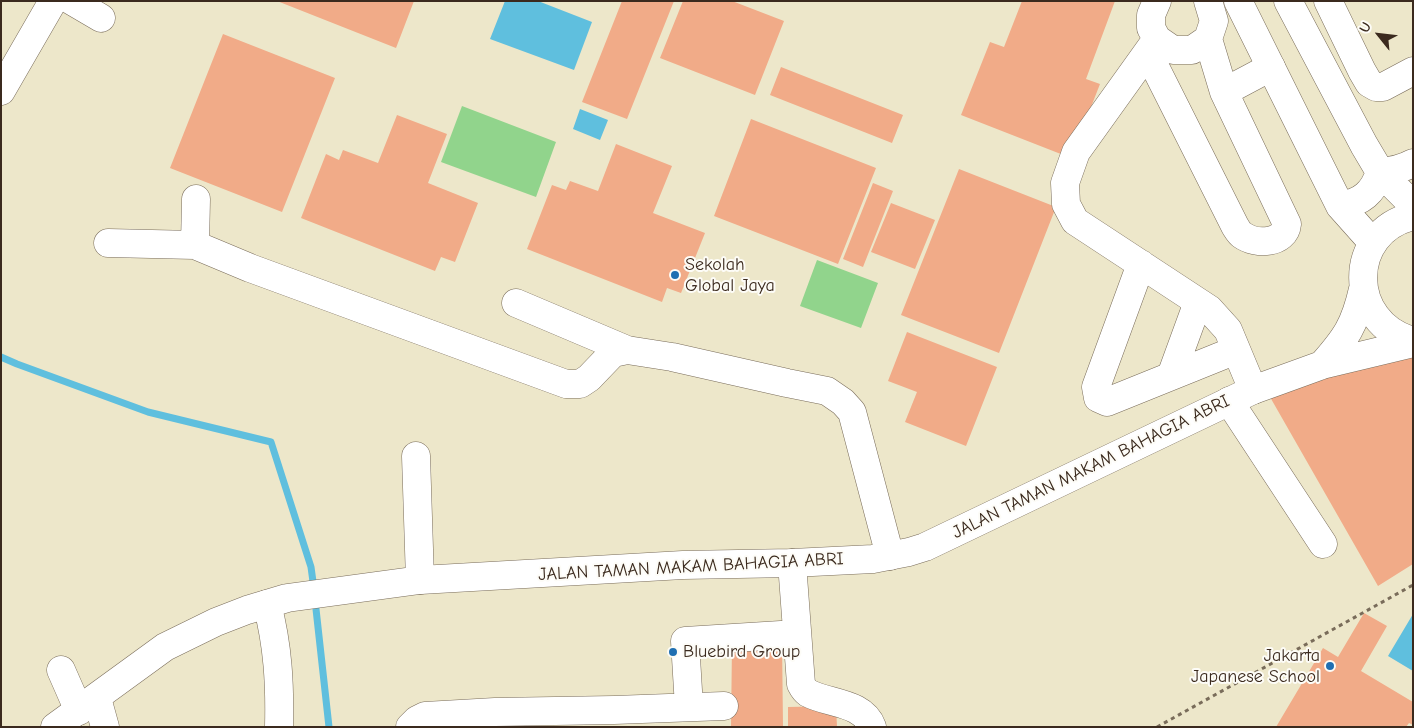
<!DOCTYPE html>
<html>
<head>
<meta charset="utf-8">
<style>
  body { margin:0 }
  #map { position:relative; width:1414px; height:728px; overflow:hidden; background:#ede7ca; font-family:"Comic Neue",sans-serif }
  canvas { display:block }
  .frame { position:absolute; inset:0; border:2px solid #3b2a1e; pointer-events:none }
  .north { position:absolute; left:1354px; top:10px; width:50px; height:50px; -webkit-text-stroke:4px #fdfcf7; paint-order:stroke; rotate:299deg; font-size:14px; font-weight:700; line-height:20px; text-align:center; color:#3b2a1e }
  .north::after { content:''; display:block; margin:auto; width:18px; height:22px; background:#3b2a1e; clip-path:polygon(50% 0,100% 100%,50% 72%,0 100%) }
</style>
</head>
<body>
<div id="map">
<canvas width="1414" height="728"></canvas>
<div class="frame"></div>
<div class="north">U</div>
</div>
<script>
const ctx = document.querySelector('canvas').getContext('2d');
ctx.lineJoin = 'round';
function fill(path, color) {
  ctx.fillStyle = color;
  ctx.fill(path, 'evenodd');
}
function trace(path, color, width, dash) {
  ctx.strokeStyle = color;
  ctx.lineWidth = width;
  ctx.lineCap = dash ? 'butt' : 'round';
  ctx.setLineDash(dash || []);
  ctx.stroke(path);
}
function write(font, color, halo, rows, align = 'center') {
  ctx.font = font + ' "Comic Neue",sans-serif';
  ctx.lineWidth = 4;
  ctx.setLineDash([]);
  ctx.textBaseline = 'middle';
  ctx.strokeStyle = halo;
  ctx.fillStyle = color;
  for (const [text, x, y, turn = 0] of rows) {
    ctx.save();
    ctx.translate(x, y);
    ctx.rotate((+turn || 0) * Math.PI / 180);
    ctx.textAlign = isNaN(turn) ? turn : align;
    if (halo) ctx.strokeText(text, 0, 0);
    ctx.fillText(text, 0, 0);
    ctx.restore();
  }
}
const green = new Path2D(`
  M462,106L556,142L536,197L441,162Z
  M817,260L878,283L861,328L800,306Z`);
const water = new Path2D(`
  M505,1H538L592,22L574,70L490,39Z
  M580,109L608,120L600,140L573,129Z
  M1413,614V671L1388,656Z`);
const stream = new Path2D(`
  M1,357L17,364L148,412L271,442L311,567L314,589
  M315,600L329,727`);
const building = new Path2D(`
  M277,1H414L396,48Z
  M622,1H674L627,119L582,102Z
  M683,1H732L784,21L755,95L660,58Z
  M1022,1H1115L1086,79L1100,84L1071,158L961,115L990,42L1004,47Z
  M223,34L335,78L282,212L170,168Z
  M781,67L903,115L892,143L770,95Z
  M397,115L447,134L428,183L478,203L455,262L441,257L435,271L301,218L326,154L339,160L343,150L378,163Z
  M751,119L876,168L838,264L714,216Z
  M616,144L672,166L653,213L705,233L681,293L667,288L662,302L527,249L552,185L566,190L570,181L598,191Z
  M959,169L1056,207L999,353L901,315Z
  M873,183L893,191L863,267L843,259Z
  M891,203L935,220L915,269L871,252Z
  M907,332L997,367L966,446L905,422L917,392L888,381Z
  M1413,355V564L1378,586L1270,397L1328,373Z
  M1364,613L1387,626L1361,671L1413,702V725L1409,723L1406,727H1276L1323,648L1338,657Z
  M782,639L783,727H731L732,644Z
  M836,706L837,727H788V707Z`);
const path = new Path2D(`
  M1157,727L1413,585`);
const minor = new Path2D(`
  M72,1L101,18
  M1157,1L1151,15V28L1157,39L1173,50H1192L1208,39L1214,21L1208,1
  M1328,1L1362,71L1369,83L1376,87H1383L1413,71
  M1157,39L1076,152L1065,183L1066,204L1075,221L1209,309L1228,330L1253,390
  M1148,53L1235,226C1237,229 1239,233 1242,235C1256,245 1285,244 1287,224L1224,92L1208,39
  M1,91L53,1
  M1224,92L1271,67
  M196,199L195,245L250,268L566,384H580L589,378L613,353L627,350L672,357L787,383L827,391L843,402L852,412L890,556
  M108,243L195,245
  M1141,264L1096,387L1098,398L1107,402L1236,350
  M516,303L627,350
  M1171,376L1198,302
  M1229,401L1323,544
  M416,456L420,580
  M792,563L801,684C803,688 805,691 808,693C829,704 863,702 872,727
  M267,604C278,646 280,684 279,727
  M61,670L79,711
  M97,698L105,727
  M689,707L685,641L797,634
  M410,727L417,720L425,716L495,712L614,710L724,706`);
const major = new Path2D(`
  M1238,1L1340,206L1373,243
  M1288,1L1364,145L1380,172L1413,205
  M1340,206C1362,202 1373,193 1380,172C1392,171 1402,169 1413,163
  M1413,216C1346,232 1347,323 1413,341
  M1322,365C1346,338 1355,325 1363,289
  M55,727L165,647L216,622L247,610L287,598L420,580L683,565L792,563L873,559L909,552L925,547L1253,390L1322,365L1413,343`);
const markers = [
  [675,275,5,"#1f6fb2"],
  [673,652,5,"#1f6fb2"],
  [1330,666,5,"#1f6fb2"]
];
const poiNames = [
  ["Sekolah",685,265],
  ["Global Jaya",685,286],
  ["Bluebird Group",683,652],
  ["Jakarta",1320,656,"right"],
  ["Japanese School",1320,677,"right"]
];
const streetNames = [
  ["JALAN TAMAN MAKAM BAHAGIA ABRI",1091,467,-26],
  ["JALAN TAMAN MAKAM BAHAGIA ABRI",691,567,-3]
];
fill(green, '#91d48c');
fill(water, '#5fbfde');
trace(stream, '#5fbfde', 7);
fill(building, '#f1ab88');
trace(minor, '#796c5a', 29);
trace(major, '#796c5a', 29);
trace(path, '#796c5a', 3, [4, 4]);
trace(minor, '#fff', 28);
trace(major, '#fff', 28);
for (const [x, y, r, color] of markers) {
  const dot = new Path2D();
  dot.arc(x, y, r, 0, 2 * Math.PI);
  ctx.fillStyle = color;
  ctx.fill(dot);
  trace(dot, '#fdfcf7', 2);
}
write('18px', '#3b2a1e', '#fdfcf7', poiNames, 'left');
write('18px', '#3b2a1e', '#fdfcf7', streetNames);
</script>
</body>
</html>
